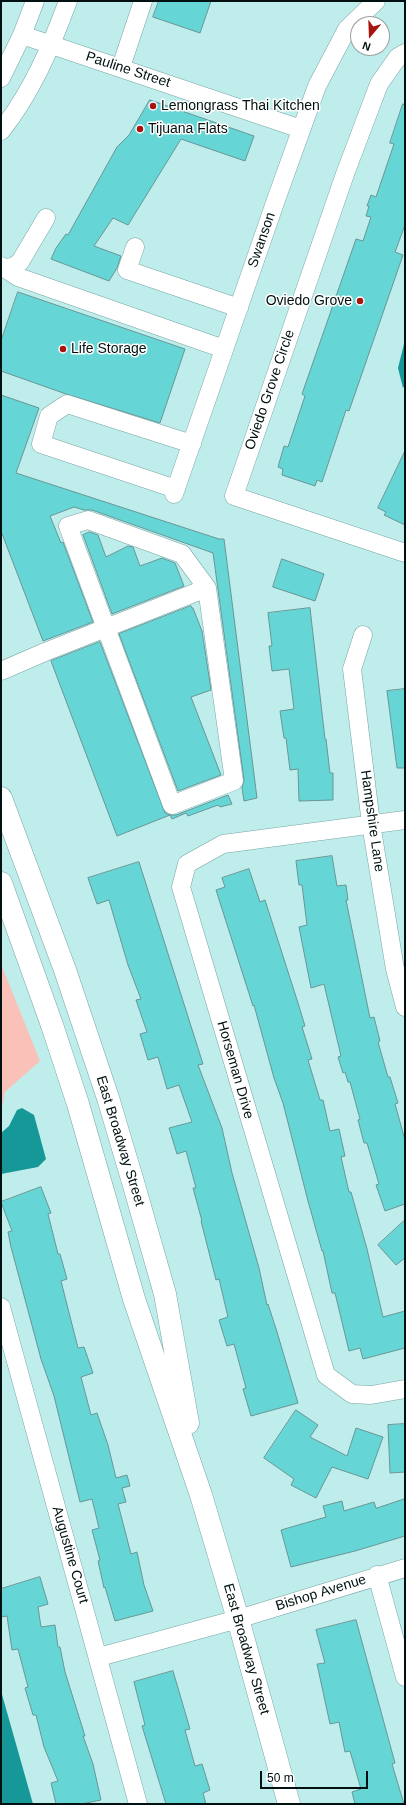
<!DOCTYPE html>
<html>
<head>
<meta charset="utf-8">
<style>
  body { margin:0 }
  #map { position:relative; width:406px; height:1805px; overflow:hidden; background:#beedec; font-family:Helvetica,sans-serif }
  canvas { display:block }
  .frame { position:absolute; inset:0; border:2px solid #011010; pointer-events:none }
  .north { position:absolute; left:350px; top:16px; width:40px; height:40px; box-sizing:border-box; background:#fff; border:1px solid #999f9f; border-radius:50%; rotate:199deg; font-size:11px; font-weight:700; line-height:16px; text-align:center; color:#011010 }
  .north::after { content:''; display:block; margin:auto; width:14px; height:18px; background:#a7140e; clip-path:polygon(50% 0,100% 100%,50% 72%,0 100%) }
  .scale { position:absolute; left:260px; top:1771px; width:108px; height:18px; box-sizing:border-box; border:2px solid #011010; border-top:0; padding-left:5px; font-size:12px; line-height:14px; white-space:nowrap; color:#011010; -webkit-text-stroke:3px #fff; paint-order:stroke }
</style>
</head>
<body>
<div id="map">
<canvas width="406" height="1805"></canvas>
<div class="frame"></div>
<div class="north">N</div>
<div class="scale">50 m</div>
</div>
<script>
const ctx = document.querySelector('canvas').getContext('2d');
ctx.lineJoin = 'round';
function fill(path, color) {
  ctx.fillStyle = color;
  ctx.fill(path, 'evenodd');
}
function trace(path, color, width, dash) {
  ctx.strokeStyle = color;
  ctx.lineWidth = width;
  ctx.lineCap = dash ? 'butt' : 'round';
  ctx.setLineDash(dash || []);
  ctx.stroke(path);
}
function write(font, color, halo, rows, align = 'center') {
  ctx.font = font + ' Helvetica,sans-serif';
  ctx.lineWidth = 3;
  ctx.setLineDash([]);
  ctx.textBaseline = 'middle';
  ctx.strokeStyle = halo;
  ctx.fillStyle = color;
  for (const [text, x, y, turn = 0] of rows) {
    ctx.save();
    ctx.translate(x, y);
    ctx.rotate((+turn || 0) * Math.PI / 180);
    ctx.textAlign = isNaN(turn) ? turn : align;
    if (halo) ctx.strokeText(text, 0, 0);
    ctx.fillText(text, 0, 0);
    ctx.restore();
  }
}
const green = new Path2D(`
  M1,964L40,1061L5,1092L1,1112Z`);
const water = new Path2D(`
  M405,340V385L403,388L398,368Z
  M22,1108L34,1115L46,1159L38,1167L1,1174V1133L9,1126L17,1110Z
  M1,1691L33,1804H1Z`);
const building = new Path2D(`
  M159,1H211L200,33L153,17Z
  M150,100L254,136L245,161L181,139L128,225L113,218L94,246L121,256L117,268L109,281L51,259L56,248L66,234L68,235L117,147L129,135Z
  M403,104L405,105V225L395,252L403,255L349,411L346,410L322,482L317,480L315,486L282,475L283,469L278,467L284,446L288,447L305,396L302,394L356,239L363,241L371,217L366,216L369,206H367L371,195L376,197L394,144L390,143Z
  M18,292L185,349L160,423L66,394L1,371V341Z
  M1,395L39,408L16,473L219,539H224L257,798L244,801L242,788L244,780L213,553L92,510H84L74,507L50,516L61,543L63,542L93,622L43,641L1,531Z
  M405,451V525L384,515L386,512L378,508Z
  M90,532L98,535L106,557L128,546L133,547L140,566L162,558L175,563L184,586L112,614L83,535Z
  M282,559L324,574L315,601L273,587Z
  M191,606L192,608H193L202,631L211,690L191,697L221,775L178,791L119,634Z
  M310,608L325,739H326L330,773H333V800L299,801L298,769L290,770L286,738H284L280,711L294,709L289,669L272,671L269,646H272L268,613Z
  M100,642L165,813L170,815H176L228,795L232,804L220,807L218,805L188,816L186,813L172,819L170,815L117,836L51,661Z
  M405,689V768H397L387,691Z
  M332,856L337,886L346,885L348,900H346L370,1018L374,1017L380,1041L378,1042L388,1077H390L398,1103L395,1104L405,1140V1204L385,1211L376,1185L379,1184L367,1143H364L358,1120L360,1119L350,1082H348L345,1072L343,1073L338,1057L341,1056L324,984L311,988L299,927L307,925L302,885H299L296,861Z
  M139,862L203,1064L198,1065L222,1128L232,1173L259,1268L267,1305L268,1304L277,1332L298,1403L251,1416L243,1389L246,1388L234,1344L227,1346L219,1320L228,1317L219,1279L216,1280L201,1221H202L193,1188H196L186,1151L177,1154L169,1128L192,1122L179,1085L167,1089L158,1057L148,1060L140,1034L147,1032L136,1000L141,999L128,965L109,900L97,904L88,878Z
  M249,869L260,902L265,900L298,1003L305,1026L302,1027L312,1059L308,1060L320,1100H323L330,1131L339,1129L345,1156L341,1157L349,1192H351L367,1249L383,1317L405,1311V1348L363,1359L360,1348L349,1351L335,1293H332L323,1251H322L308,1201L283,1103L274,1078L254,1005L253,1006L216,890L225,887L222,878Z
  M41,1187L51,1213L48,1214L58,1254H60L67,1279L61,1281L78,1348L84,1347L93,1373L81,1377L91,1415L97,1413L108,1445L116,1478L127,1475L130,1486L122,1488L126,1502L118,1504L131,1554L137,1552L144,1585L153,1611L115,1621L105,1587L104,1588L98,1561L100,1560L92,1530L99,1528L92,1499L80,1502L54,1396L41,1359L11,1247L8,1232L12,1231L1,1202Z
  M405,1220V1258L396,1265L378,1245Z
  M296,1410L318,1425L310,1437L347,1456L356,1428L383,1437L368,1479L332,1467L316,1498L291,1485L294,1479L264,1458Z
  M405,1424V1472L390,1473L388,1425Z
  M405,1499V1536L355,1551L291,1567L281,1530L326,1517L323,1506L342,1501L344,1511L374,1502L376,1508Z
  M40,1577L48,1604L38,1607L41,1627L55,1625L58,1647H60L65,1672L85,1736H83L93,1764L101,1800L81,1804H56L51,1783L58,1781L44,1747L36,1715H33L25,1688L28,1687L18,1649L12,1650L7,1616L1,1617V1589Z
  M356,1620L395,1763L392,1764L404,1804H355L352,1792L361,1789L350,1751L345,1752L339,1722L330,1724L317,1664L325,1663L316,1630Z
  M173,1671L190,1729L185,1730L195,1766L202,1764L210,1790L203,1793L206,1804H166L142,1726L145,1725L134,1682Z`);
const minor = new Path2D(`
  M22,35L301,129
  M405,53L398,57L379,84L345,174L234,496L405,553
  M121,67L143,1
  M1,78L22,35L35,1
  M1,131C32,92 51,47 68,1
  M135,247L127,270L239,308
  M1,266L18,277L224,349
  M4,268L13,267L20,262L46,218
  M176,489L41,444L49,416L67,404L192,444
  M174,494L277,197L317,86L347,29L376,1
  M88,520L182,554L207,588L234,781L172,805L68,526Z
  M363,635L352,669L371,824L395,969L405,1007
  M1,671L45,652L207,588
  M405,820L223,844L187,864L181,887L326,1375L352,1394L371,1395L405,1389
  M1,1307L138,1804
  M377,1575L405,1677
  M99,1657L238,1619L405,1568`);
const major = new Path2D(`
  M1,798L65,970L108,1098L133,1182L165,1294L188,1423
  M1,883L52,1025L78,1104L134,1299L201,1495L238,1619L289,1804`);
const markers = [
  [153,106,4,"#a7140e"],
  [140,129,4,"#a7140e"],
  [360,301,4,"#a7140e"],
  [63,349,4,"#a7140e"]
];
const streetNames = [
  ["Pauline Street",128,70,18],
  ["Swanson",262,240,-71],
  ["Oviedo Grove Circle",270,390,-71],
  ["Hampshire Lane",372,821,82],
  ["Horseman Drive",235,1070,74],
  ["East Broadway Street",120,1141,73],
  ["Augustine Court",70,1555,74],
  ["Bishop Avenue",321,1593,-17],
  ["East Broadway Street",246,1649,74]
];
const poiNames = [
  ["Lemongrass Thai Kitchen",161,106],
  ["Tijuana Flats",148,129],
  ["Oviedo Grove",352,301,"right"],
  ["Life Storage",71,349]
];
fill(green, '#f9c1b8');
fill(water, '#169898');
fill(building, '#66d5d5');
trace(building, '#689695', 1);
trace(minor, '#77a5a4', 19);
trace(major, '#77a5a4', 23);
trace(minor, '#fff', 18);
trace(major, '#fff', 22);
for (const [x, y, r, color] of markers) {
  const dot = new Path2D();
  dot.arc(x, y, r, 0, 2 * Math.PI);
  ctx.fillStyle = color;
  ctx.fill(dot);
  trace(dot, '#fff', 1.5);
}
write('14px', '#011010', '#fff', streetNames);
write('14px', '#011010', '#fff', poiNames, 'left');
</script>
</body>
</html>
